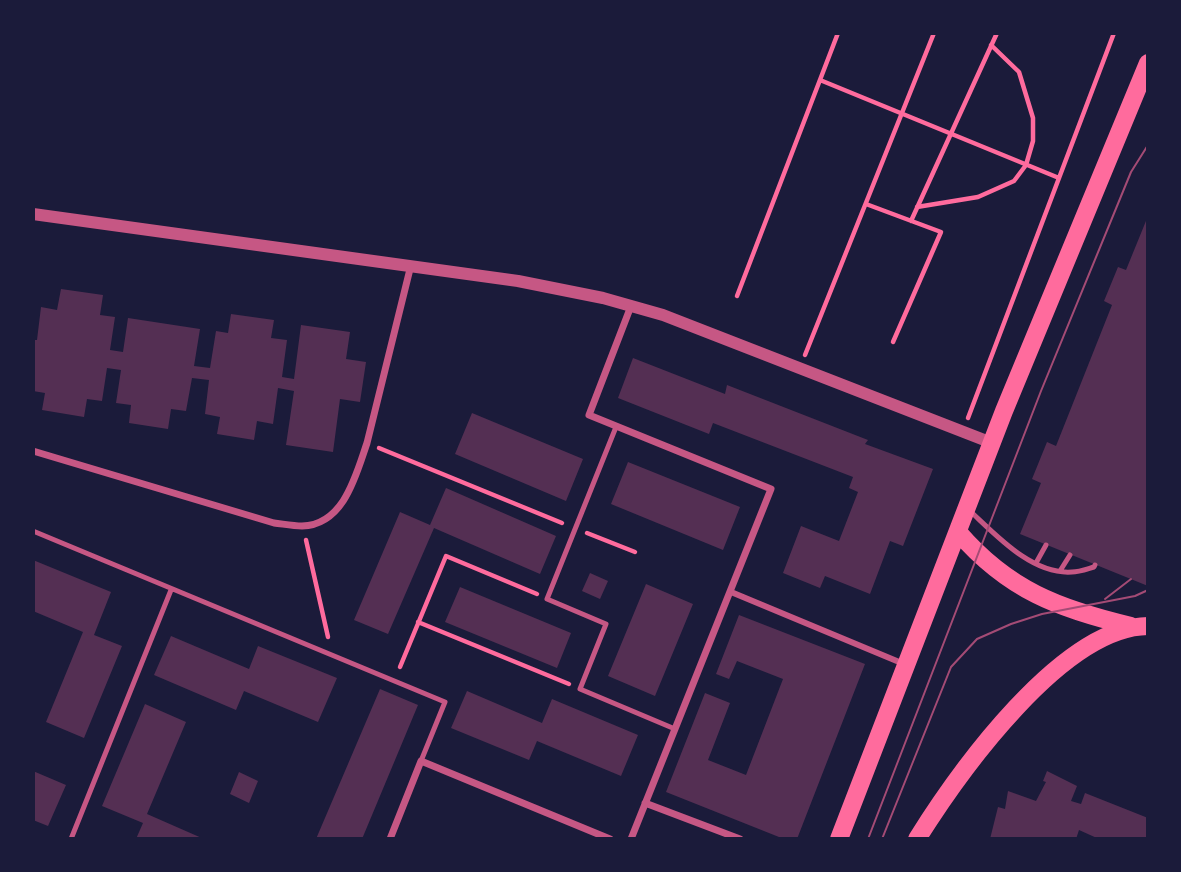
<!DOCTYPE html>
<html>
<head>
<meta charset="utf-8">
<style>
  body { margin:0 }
  #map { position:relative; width:1181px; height:872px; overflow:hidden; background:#1b1b3a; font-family:Cabin,sans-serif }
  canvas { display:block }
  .frame { position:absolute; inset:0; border:35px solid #1b1b3a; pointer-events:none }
</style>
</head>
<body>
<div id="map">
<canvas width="1181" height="872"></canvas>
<div class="frame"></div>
</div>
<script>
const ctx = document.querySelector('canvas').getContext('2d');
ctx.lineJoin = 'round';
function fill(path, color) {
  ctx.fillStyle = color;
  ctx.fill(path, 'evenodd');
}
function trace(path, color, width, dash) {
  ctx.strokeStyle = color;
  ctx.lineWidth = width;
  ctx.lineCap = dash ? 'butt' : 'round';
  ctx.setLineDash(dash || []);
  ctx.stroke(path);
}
const building = new Path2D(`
  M1148,216V586L1020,534L1041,483L1032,479L1047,442L1056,446L1112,305L1104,301L1118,267L1126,270Z
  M61,289L103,295L100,315L115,317L110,350L123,352L128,318L200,329L194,366L210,368L216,331L228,333L231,314L274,320L271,338L287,340L282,377L294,379L301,325L350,332L346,359L366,362L360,402L340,399L333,452L286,445L294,391L278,388L273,424L257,421L254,440L217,434L220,417L205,414L209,380L192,378L186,411L171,409L168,429L129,423L131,405L116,403L121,370L107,368L102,401L87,399L84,417L42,410L45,393L33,391L35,355H33V340H37L41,307L57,310Z
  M633,358L725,394L727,385L868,440L865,444L933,469L903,546L890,541L870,594L825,576L820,588L783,573L801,526L839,541L858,492L849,488L853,477L713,423L709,434L618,398Z
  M472,413L583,459L566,501L455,454Z
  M628,462L740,507L723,550L611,504Z
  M446,488L556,536L540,574L434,528L388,634L354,620L400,512L430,525Z
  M33,560L111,592L94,635L122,646L84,738L46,722L83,632L33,611Z
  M590,573L608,581L600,599L582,591Z
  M646,584L693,604L655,696L608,676Z
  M460,587L571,633L557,668L445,622Z
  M739,615L865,664L797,839H784L666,792L705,693L730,703L708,760L746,775L783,679L737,661L729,679L716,674Z
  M171,636L249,669L258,646L337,678L318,722L244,691L236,710L154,675Z
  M380,689L418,705L362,839H316Z
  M467,691L542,723L552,699L638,735L621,776L537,741L529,760L451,728Z
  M145,704L186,722L147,814L204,839H136L143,823L102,806Z
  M33,771L66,785L48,826L33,820Z
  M1047,771L1077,786L1071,801L1081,804L1085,793L1148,818V839H1099L1079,830L1076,839H990L998,807L1005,809L1008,791L1036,801L1046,782L1043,781Z
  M239,772L258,781L249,803L230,794Z`);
const path = new Path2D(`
  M820,80L1059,178
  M866,204L941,232L893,342
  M917,207L978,197L1014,181L1026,165L1033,141V118L1019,72L991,45
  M911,221L997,33
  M737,296L838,33
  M805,355L934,33
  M968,418L1114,33
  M379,448L562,523
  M587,533L635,552
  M306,540L328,637
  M418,622L569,684
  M400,667L446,556L537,594`);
const service = new Path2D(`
  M616,427L547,599L606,624L580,689L675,729
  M969,510C996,535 1032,575 1072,572C1079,572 1087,569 1094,567L1095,565
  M33,531L445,702L421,761
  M1036,563L1046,545
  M1060,571L1070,555
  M71,839L171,590`);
const pedestrian = new Path2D(`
  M731,592L904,664`);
const minor = new Path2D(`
  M33,451L274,523C283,524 293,526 302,526C344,525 356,475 367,443L411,265
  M645,803L740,839
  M390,839L421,761L610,839
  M631,839L771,489L589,415L631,306`);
const tertiary = new Path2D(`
  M33,214L518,281L603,298L663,315L992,443`);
const primary = new Path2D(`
  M958,532C1008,590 1059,609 1131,626
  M839,839L1004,411L1148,63
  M917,839C959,772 1062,627 1148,626`);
const tram = new Path2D(`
  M1105,599L1131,579
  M868,839L1041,391L1131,172L1148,145
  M882,839L951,667L977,639L1011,624L1042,614L1135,596L1148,590`);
fill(building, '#542f53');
trace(path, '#ff6b9d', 4.5);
trace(service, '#c65784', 5);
trace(pedestrian, '#c65784', 6);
trace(minor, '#c65784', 7);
trace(tertiary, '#c65784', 12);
trace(primary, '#ff6b9d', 18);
trace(tram, '#a44b75', 2);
</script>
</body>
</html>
